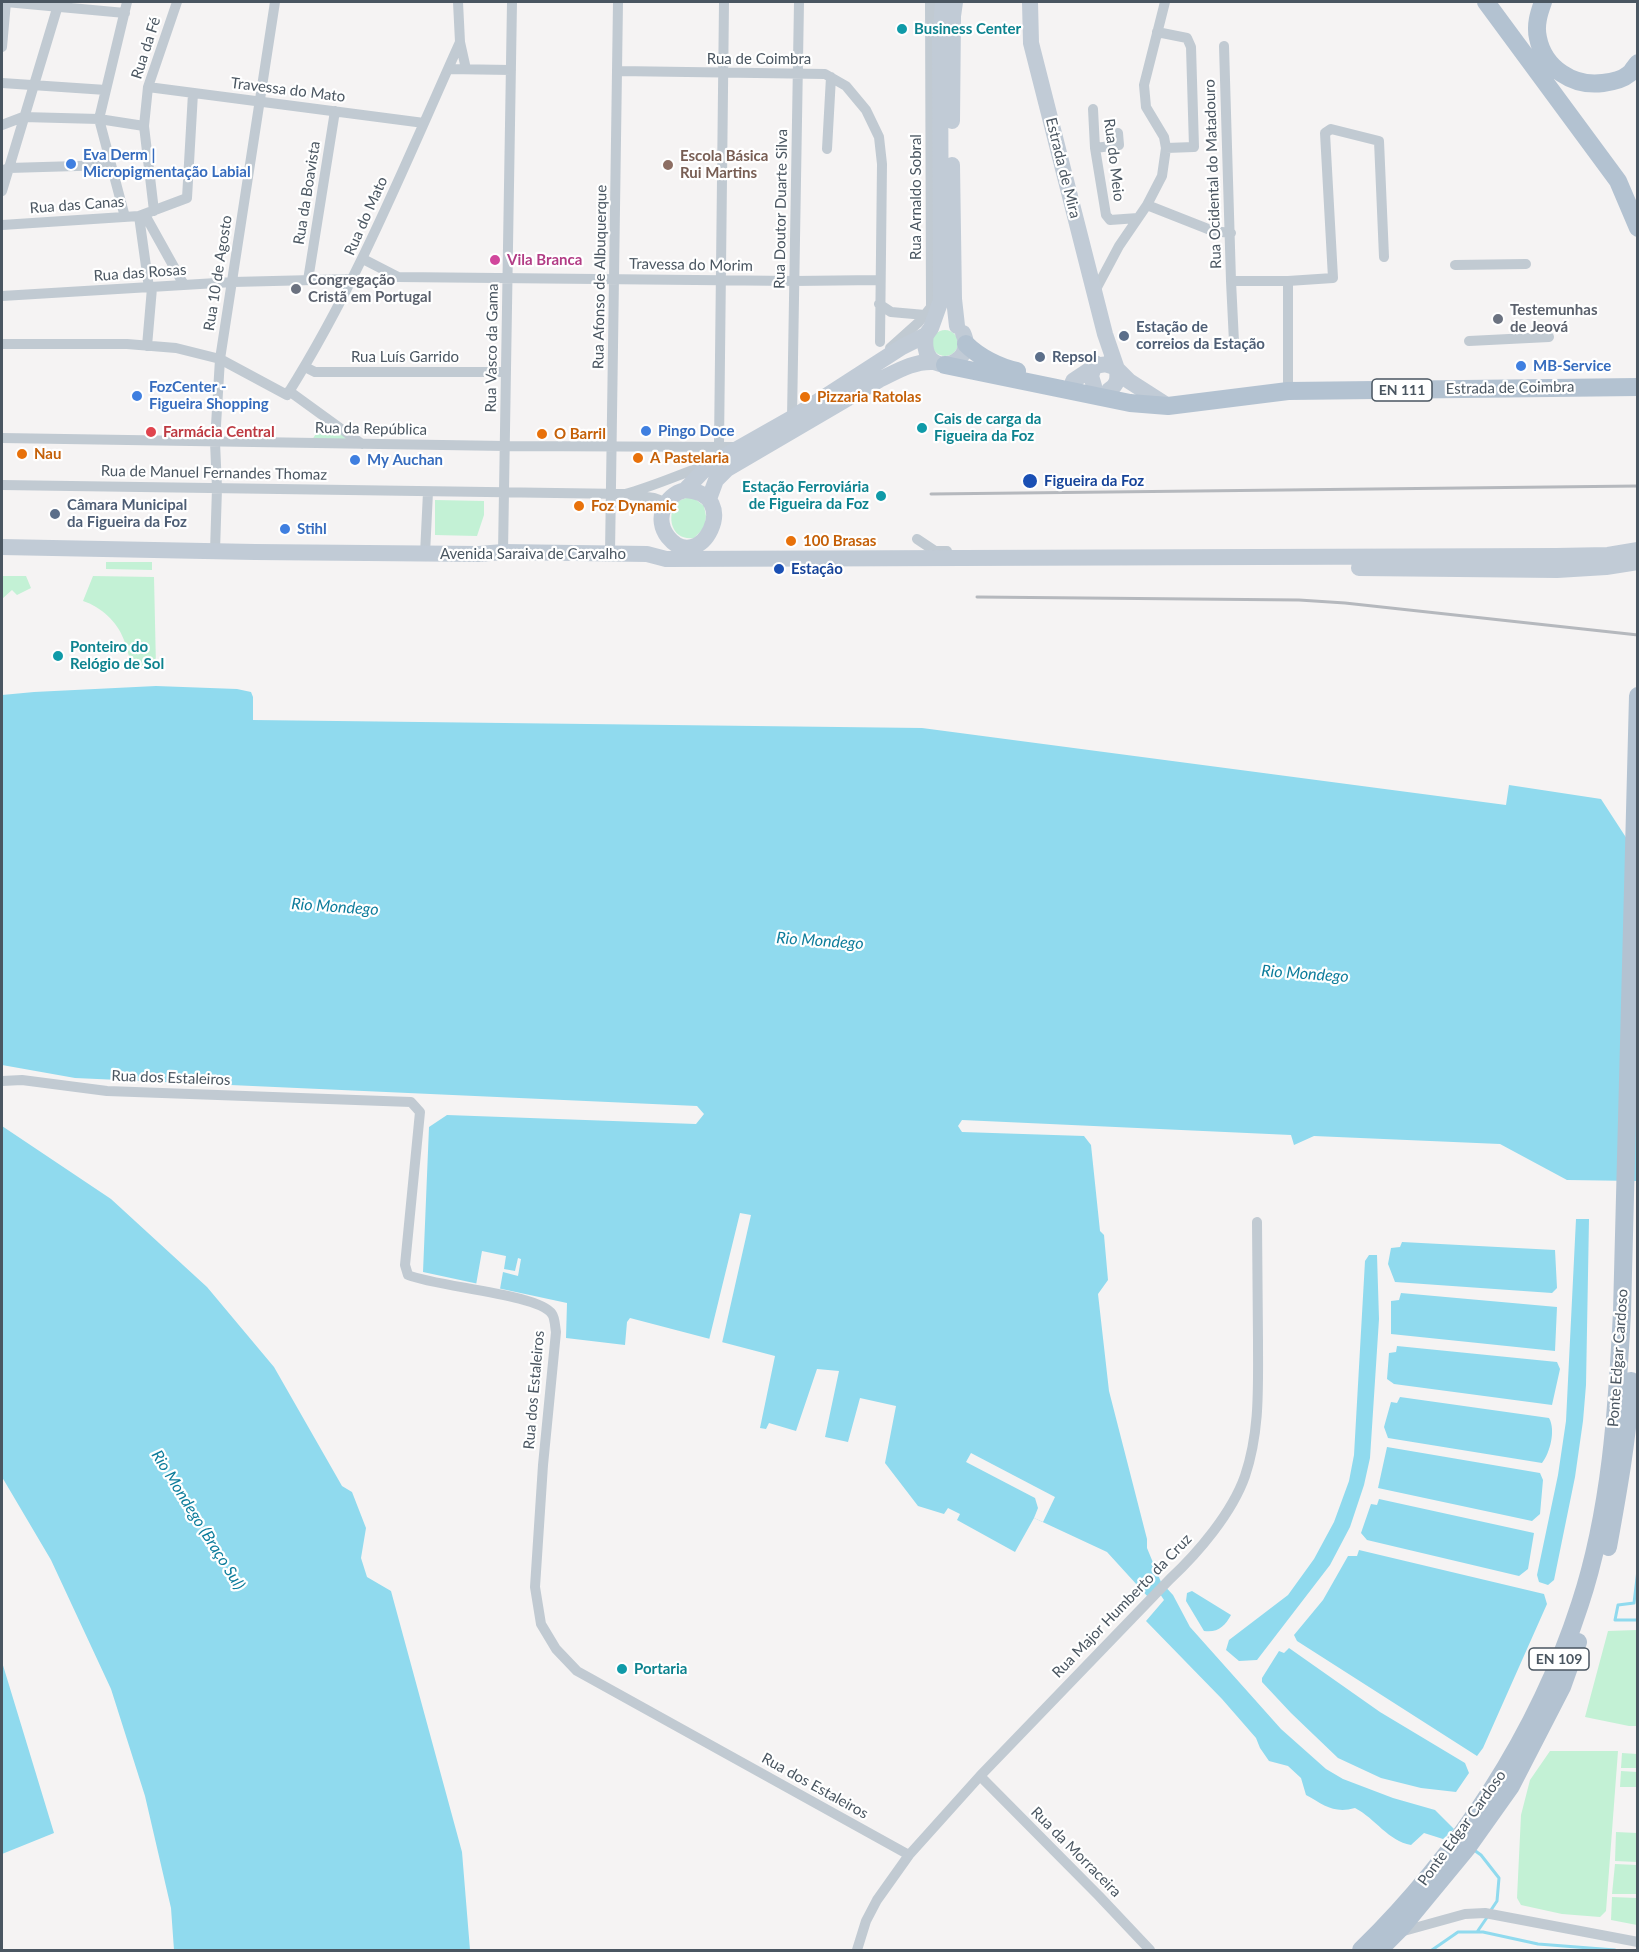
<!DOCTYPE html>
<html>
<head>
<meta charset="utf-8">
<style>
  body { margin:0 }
  #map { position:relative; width:1639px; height:1952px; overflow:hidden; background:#f5f3f3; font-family:Lato,sans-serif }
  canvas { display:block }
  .frame { position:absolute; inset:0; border:3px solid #4a5661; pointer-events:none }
</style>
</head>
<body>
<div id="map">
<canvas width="1639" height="1952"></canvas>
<div class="frame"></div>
</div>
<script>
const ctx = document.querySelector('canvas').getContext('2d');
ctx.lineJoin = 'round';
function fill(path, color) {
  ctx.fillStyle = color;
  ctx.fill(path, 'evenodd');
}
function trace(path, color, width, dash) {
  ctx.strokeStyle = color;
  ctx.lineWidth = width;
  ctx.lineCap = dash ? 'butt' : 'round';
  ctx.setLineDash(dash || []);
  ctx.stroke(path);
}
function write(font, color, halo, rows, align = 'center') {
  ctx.font = font + ' Lato,sans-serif';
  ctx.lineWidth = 4.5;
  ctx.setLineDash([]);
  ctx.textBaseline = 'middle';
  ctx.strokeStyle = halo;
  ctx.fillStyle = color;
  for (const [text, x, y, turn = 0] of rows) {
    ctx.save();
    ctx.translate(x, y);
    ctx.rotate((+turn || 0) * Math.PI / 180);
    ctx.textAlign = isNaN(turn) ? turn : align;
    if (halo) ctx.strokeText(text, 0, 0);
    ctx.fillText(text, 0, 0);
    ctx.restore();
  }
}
const green = new Path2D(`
  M932 343a13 13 0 1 1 26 0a13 13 0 1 1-26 0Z
  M326,418L362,444L312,440Z
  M691,496L704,506L706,516L705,527L694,538C672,541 666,518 676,502Z
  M435,500L484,501V515L477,536L435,535Z
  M106,562H152V570L106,569Z
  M2,576H26L31,588L17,595L12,590L2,599Z
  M93,576L154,577L156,667H135C128,658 128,650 124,640C117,621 101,607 83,601Z
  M1637,1630V1726H1629L1585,1717L1608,1631Z
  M1550,1751H1618L1606,1911L1600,1917L1562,1914L1521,1905L1517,1898L1521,1815L1530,1780Z
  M1622,1753L1637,1754V1768H1621Z
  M1621,1771L1637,1772V1787H1620Z
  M1616,1832L1637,1833V1862L1615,1861Z
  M1615,1864L1637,1865V1894H1612Z
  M1612,1897L1637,1898V1925L1611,1920Z`);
const water = new Path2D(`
  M156,686L237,689L251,692L253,697V720L922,728L1506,805L1509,785L1601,799L1627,839L1637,838V1181L1567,1180L1500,1144L1314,1136L1294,1145L1291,1135L962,1120L958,1126L962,1132L1084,1136L1091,1145L1100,1231L1104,1235L1108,1280L1098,1294L1109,1391L1147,1539V1548L1161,1582L1173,1595L1190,1627L1281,1729L1326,1769L1343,1779L1393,1798L1435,1810L1454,1829L1443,1839L1424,1833L1411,1845C1388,1841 1376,1819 1355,1808C1334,1814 1324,1805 1306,1795L1301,1778L1288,1766L1269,1761L1260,1748L1256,1738L1222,1699L1146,1621L1164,1600L1156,1588L1148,1597L1107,1552L1034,1518L1015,1552L957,1520L960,1514L948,1508L944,1514L918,1506L885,1463L896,1406L860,1398L848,1442L825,1437L839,1371L817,1369L796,1431L769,1423L766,1429L760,1428L775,1356L630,1318L627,1322L625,1345L566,1338L567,1303L423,1272L429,1127L447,1115L696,1124L704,1114L697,1106L75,1078L2,1065V695L34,692Z
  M2,1126L111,1199L207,1287L274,1367L342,1486L352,1492L366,1528L361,1558L367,1577L391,1591L462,1852L470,1950H174L171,1908L145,1796L111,1689L51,1560L2,1477Z
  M1576,1219H1589L1586,1385L1583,1421L1575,1477L1554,1580L1548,1585L1539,1582L1537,1575L1558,1475L1566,1421Z
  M1402,1242L1555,1250L1557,1288L1552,1293L1395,1282L1388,1264L1391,1248L1400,1247Z
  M1369,1255H1377L1379,1319L1370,1458L1364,1485L1350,1527L1330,1565L1257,1660L1239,1661L1226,1650L1229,1640L1288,1595L1314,1559L1334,1522L1349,1481L1354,1455L1365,1261Z
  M1401,1293L1557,1307L1555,1351L1391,1334V1301L1399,1300Z
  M1397,1346L1557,1362L1560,1369L1552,1405L1394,1384L1387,1379L1389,1353L1396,1352Z
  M1400,1397L1549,1418C1556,1430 1550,1453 1542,1463L1388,1438L1384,1427L1391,1402L1397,1403Z
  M1387,1447L1540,1473L1543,1480L1540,1514L1532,1521L1378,1488Z
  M1379,1499L1534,1533L1528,1569L1519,1576L1367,1540L1361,1533L1371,1504L1377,1505Z
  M1359,1550L1544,1594L1547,1604L1483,1748L1477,1756L1297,1641L1294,1635L1323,1600L1348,1556H1357Z
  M1192,1591L1231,1615C1225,1626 1218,1633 1204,1631L1186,1601L1187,1593Z
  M1289,1648L1380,1712L1465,1763L1469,1773L1456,1792L1421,1788L1381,1778L1338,1758L1291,1713L1262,1682V1678L1279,1651L1284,1653Z
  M2,1662L54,1833L2,1854Z`);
const pier = new Path2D(`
  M740,1213L751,1215L722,1343L709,1340Z
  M482,1251L506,1256L504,1269L515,1271L518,1258L521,1259L518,1276L503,1272L500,1289L476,1285Z
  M971,1453L1055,1497L1043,1522L1034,1518L1038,1508L1035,1498L966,1462Z`);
const stream = new Path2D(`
  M1638,1570L1634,1603L1618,1605L1615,1620H1638
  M1474,1850L1481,1855L1499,1878L1497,1901L1491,1910
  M1477,1932L1488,1916
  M1432,1950L1458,1932H1483L1538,1944L1615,1950`);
const street = new Path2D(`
  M6,2L125,13
  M458,2L460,42L466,69
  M1157,32L1187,38L1191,47L1194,147L1166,148
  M1224,46L1231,281H1288L1333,278L1325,133L1331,129L1379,141L1384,257
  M2,47L6,2
  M448,69L511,70
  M618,71L825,74L846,86L866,110L879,137L882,164L880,342
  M2,83L106,90
  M148,87L424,123
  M1093,109L1095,148L1106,215L1110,220L1138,218
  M2,125L23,117L99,119L144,126
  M1095,148L1119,145L1118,133
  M827,149L831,77
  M4,170L9,168L111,165
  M2,191L59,2
  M1147,205L1213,231L1231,233
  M154,211L144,126L148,87L177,2
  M145,215L184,285
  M139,216L149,288
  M125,217L99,119L127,2
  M2,225L139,216L187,198L193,93
  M363,259L398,277L794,281L879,280
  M1455,265L1526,264
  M308,280L335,111
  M1231,281L1234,342
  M1288,281V391
  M1094,293L1119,246L1147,205L1162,176L1166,148L1164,137L1146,107L1144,85L1165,2
  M2,296L233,282L353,279
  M879,304L891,312L925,315
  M1469,341L1549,337
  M2,344H127L176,348L220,359L287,395C357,284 406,162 460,42
  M147,346L152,288
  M890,348L919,322L931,307L930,2
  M305,367L315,372H506
  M289,391L362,444
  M792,418L799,2
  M2,438L505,446L738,447
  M719,446L724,2
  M2,485L625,494C652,487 678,475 704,466
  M631,495L654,498L665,502
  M917,539L935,551H947
  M215,551L217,488L215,442L220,359L275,2
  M503,552L512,2
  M425,554L428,492
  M610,554L618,2
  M2,1081L22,1080L107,1091L411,1102L420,1112L405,1265L408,1275C437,1287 539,1294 552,1314C555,1318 555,1327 556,1332L543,1465L535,1587L541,1624L556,1649L577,1671L909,1855
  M980,1776L1099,1896L1150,1950
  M1400,1932L1465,1914L1485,1913L1638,1942
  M857,1950L866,1921L877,1900L909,1855L980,1776L1170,1579C1198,1553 1232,1513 1245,1476C1260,1431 1258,1388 1258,1341C1258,1301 1257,1262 1257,1222`);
const secondary = new Path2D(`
  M1030,2L1031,43L1105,334L1117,369L1129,381L1168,406
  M952,121L953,16L955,2
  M952,165L954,299L957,326
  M926,335C918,381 979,367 963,333
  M1073,381L1094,367L1095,363
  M1094,386L1091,376L1094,367C1103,363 1109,364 1117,369C1118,378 1118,385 1109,390
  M685,490L709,465L792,418L902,347L926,335L931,328L941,300L940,40L943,2
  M685,490C744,493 700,577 668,537C654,519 664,495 685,490Z
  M709,499L716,480L727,469L879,380C896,372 913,361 933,362
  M2,547L255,552L479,554L503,552L647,554L666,559L1556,556L1608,555L1638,550
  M1359,568L1557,570L1606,567L1638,562`);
const primary = new Path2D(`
  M1486,2L1618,181L1638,228
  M1543,2C1539,13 1535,25 1538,38C1544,68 1573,87 1603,83C1611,82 1622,80 1629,74C1632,72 1635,66 1638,63
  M966,344C979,357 999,367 1017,371
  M945,365L1130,403L1168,406L1288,391L1638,387
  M1622,1312L1638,696`);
const rail = new Path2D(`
  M931,494L1638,486
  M977,597L1299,600L1345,603L1638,635`);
const primaryBridge = new Path2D(`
  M1608,1547C1618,1492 1628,1437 1631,1381
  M1361,1950C1459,1854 1538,1734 1580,1604C1611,1510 1617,1409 1622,1312
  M1379,1950L1401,1928L1467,1848L1511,1786L1562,1687L1578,1642`);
const markers = [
  [902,29,6,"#0f9aa8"],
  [71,164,6,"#3f7fe0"],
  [668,165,6,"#8d6e63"],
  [495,260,6,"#d1479c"],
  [296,289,6,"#6b7280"],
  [1498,319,6,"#6b7280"],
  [1124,336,6,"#5c6f8a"],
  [1040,357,6,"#5c6f8a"],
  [1521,366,6,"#3f7fe0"],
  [137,396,6,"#3f7fe0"],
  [805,397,6,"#e8710a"],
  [922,428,6,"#0f9aa8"],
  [646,431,6,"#3f7fe0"],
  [151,432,6,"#e0444e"],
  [542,434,6,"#e8710a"],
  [22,454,6,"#e8710a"],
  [638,458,6,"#e8710a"],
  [355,460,6,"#3f7fe0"],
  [1030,481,8,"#1a4fb4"],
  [881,496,6,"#0f9aa8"],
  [579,506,6,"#e8710a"],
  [55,514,6,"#5c6f8a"],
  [285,529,6,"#3f7fe0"],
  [791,541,6,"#e8710a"],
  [779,569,6,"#1a4fb4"],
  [58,656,6,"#0f9aa8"],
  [622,1669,6,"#0f9aa8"]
];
const shields = [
  [1402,390,60],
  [1559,1659,60]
];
const shieldNames = [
  ["EN 111",1402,390],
  ["EN 109",1559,1659]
];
const cultureNames = [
  ["Business Center",914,29],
  ["Cais de carga da",934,419],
  ["Figueira da Foz",934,436],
  ["Estação Ferroviária",869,487,"right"],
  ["de Figueira da Foz",869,504,"right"],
  ["Ponteiro do",70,647],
  ["Relógio de Sol",70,664],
  ["Portaria",634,1669]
];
const streetNames = [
  ["Rua da Fé",146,48,-72],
  ["Rua de Coimbra",759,59],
  ["Travessa do Mato",288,90,7],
  ["Rua do Meio",1114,160,83],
  ["Estrada de Mira",1063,168,76],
  ["Rua Ocidental do Matadouro",1213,174,-92],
  ["Rua da Boavista",307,193,-81],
  ["Rua Arnaldo Sobral",916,197,-90],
  ["Rua das Canas",77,205,-4],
  ["Rua Doutor Duarte Silva",781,209,-89],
  ["Rua do Mato",366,216,-66],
  ["Travessa do Morim",691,265,1],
  ["Rua das Rosas",140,273,-4],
  ["Rua 10 de Agosto",218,273,-81],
  ["Rua Afonso de Albuquerque",600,277,-89],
  ["Rua Vasco da Gama",492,348,-89],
  ["Rua Luís Garrido",405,357],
  ["Estrada de Coimbra",1510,388,-1],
  ["Rua da República",371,429,1],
  ["Rua de Manuel Fernandes Thomaz",214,473,1],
  ["Avenida Saraiva de Carvalho",533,554],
  ["Rua dos Estaleiros",171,1078,2],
  ["Ponte Edgar Cardoso",1618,1358,-86],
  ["Rua dos Estaleiros",534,1390,-85],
  ["Rua Major Humberto da Cruz",1122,1606,-46],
  ["Rua dos Estaleiros",815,1786,29],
  ["Ponte Edgar Cardoso",1462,1828,-54],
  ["Rua da Morraceira",1076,1852,45]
];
const shopNames = [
  ["Eva Derm |",83,155],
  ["Micropigmentação Labial",83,172],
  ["MB-Service",1533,366],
  ["FozCenter -",149,387],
  ["Figueira Shopping",149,404],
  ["Pingo Doce",658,431],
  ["My Auchan",367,460],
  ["Stihl",297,529]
];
const educationNames = [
  ["Escola Básica",680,156],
  ["Rui Martins",680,173]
];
const hotelNames = [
  ["Vila Branca",507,260]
];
const worshipNames = [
  ["Congregação",308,280],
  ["Cristã em Portugal",308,297],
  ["Testemunhas",1510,310],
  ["de Jeová",1510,327]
];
const serviceNames = [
  ["Estação de",1136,327],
  ["correios da Estação",1136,344],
  ["Repsol",1052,357],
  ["Câmara Municipal",67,505],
  ["da Figueira da Foz",67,522]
];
const foodNames = [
  ["Pizzaria Ratolas",817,397],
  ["O Barril",554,434],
  ["Nau",34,454],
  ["A Pastelaria",650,458],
  ["Foz Dynamic",591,506],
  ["100 Brasas",803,541]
];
const healthNames = [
  ["Farmácia Central",163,432]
];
const transitNames = [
  ["Figueira da Foz",1044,481],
  ["Estaçâo",791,569]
];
const waterNames = [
  ["Rio Mondego",335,907,4],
  ["Rio Mondego",820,941,4],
  ["Rio Mondego",1305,974,4],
  ["Rio Mondego (Braço Sul)",198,1520,58]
];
fill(green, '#c3f1d5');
fill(water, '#90daee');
fill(pier, '#f5f3f3');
trace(stream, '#90daee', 3);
trace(street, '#c1cad2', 10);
trace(secondary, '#c1cbd6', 16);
trace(primary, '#b3c2d1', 18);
trace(rail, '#b5b8bd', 3);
trace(primaryBridge, '#b3c2d1', 18);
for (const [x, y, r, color] of markers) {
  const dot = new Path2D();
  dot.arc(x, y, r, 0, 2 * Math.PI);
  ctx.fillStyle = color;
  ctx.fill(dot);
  trace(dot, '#fff', 2);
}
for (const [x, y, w] of shields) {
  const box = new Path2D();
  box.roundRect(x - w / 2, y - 11, w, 22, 4.5);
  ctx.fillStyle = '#fff';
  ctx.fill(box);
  trace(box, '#4a5661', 1.5);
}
write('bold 14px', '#4a5661', null, shieldNames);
write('bold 15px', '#0d838f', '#fff', cultureNames, 'left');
write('15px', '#4a5661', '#fff', streetNames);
write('bold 15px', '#366cbe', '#fff', shopNames, 'left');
write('bold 15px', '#785e54', '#fff', educationNames, 'left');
write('bold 15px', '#b23c85', '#fff', hotelNames, 'left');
write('bold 15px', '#5b616d', '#fff', worshipNames, 'left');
write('bold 15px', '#4e5e75', '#fff', serviceNames, 'left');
write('bold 15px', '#c56008', '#fff', foodNames, 'left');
write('bold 15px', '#be3a42', '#fff', healthNames, 'left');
write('bold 15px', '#164399', '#fff', transitNames, 'left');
write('italic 16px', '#0c7c9b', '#fff', waterNames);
</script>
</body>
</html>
